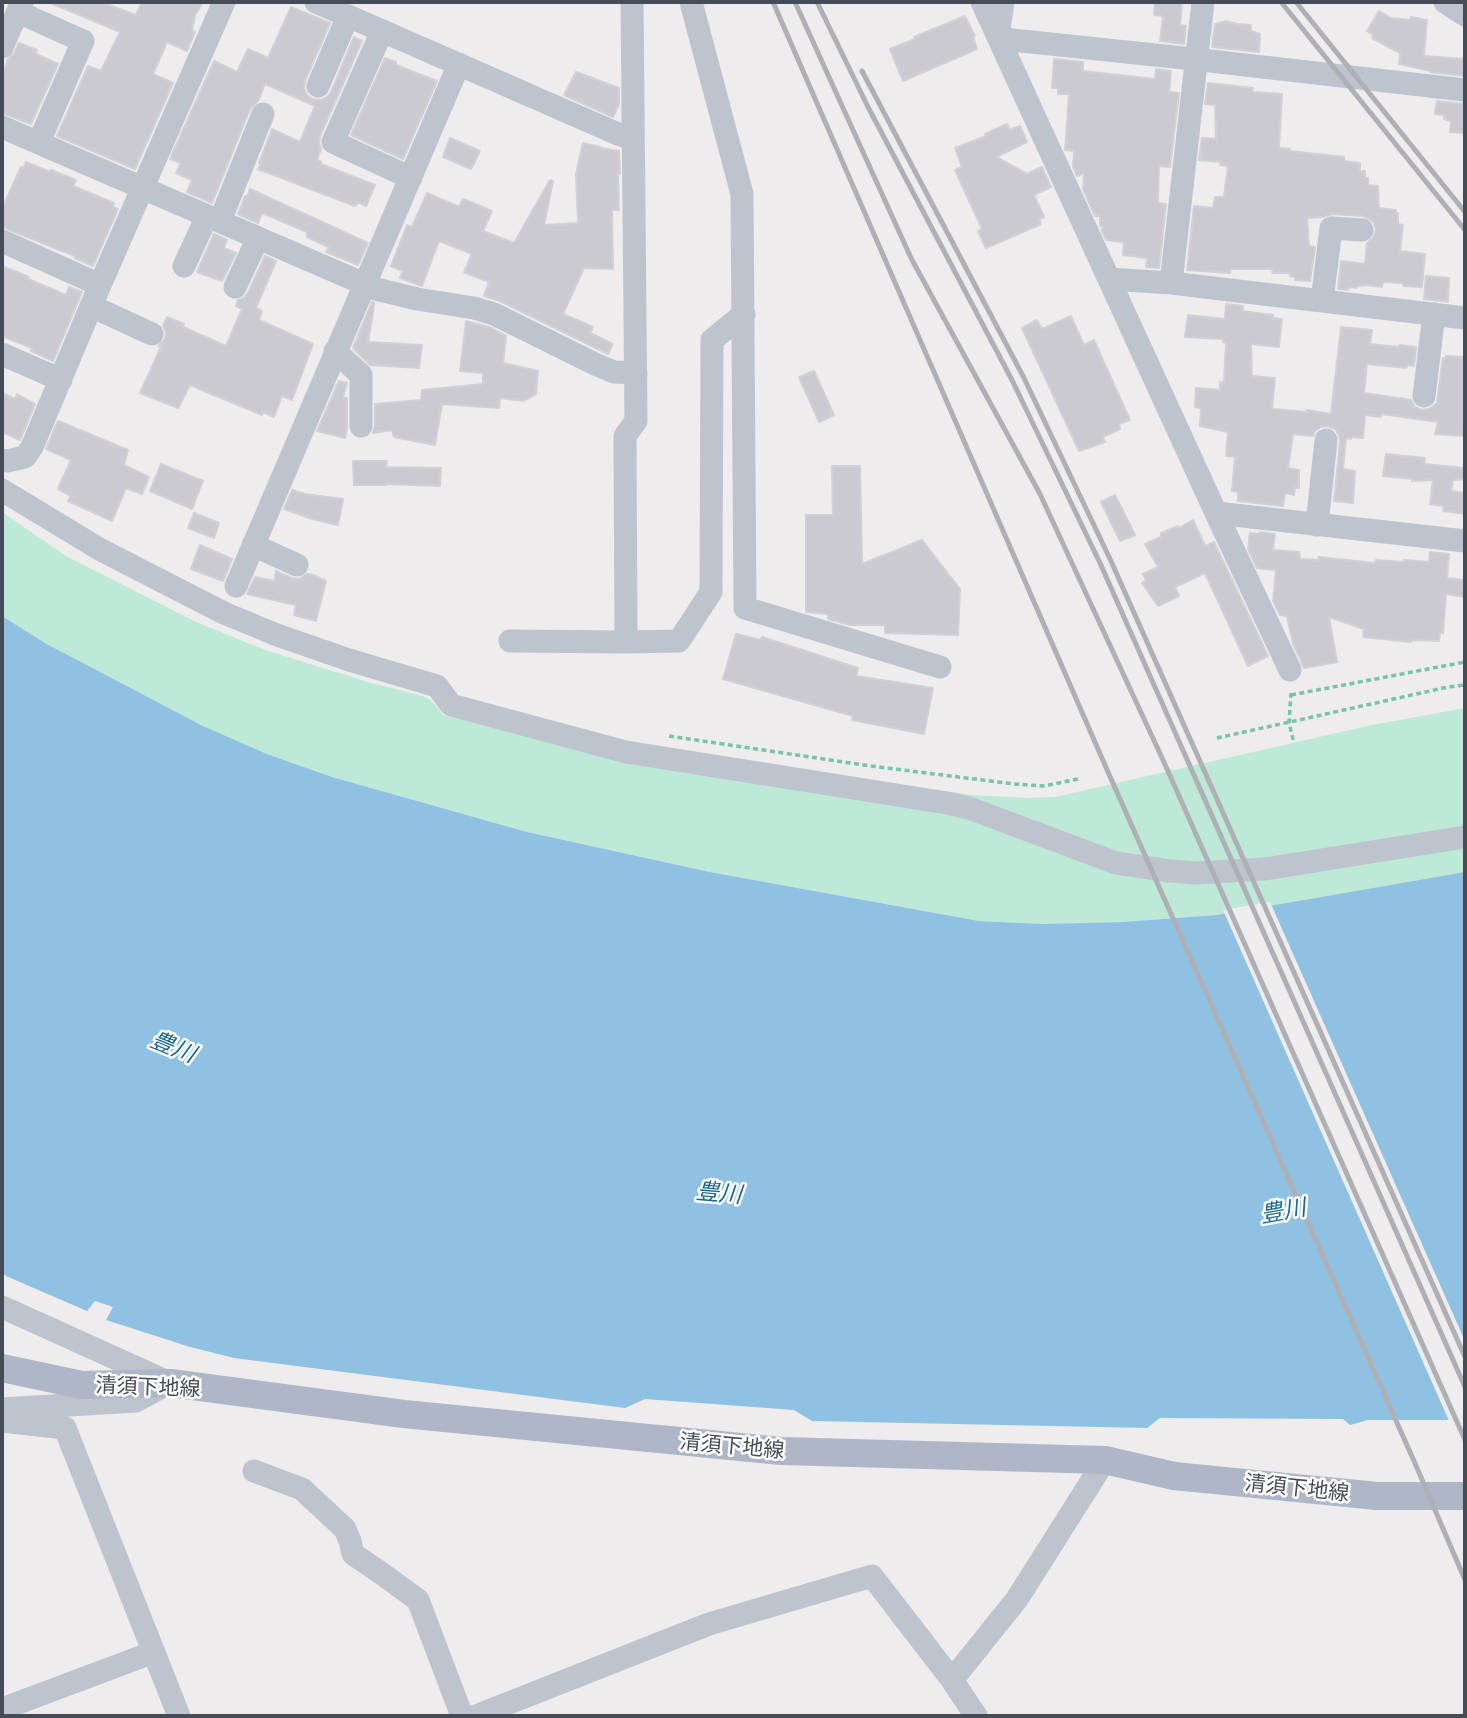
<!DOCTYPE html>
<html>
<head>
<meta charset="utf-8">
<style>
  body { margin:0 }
  #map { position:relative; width:1467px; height:1718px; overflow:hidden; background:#eeecec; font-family:Ubuntu,sans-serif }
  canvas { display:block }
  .frame { position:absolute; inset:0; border:4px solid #464c57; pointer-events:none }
</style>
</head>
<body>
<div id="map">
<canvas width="1467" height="1718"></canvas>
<div class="frame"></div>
</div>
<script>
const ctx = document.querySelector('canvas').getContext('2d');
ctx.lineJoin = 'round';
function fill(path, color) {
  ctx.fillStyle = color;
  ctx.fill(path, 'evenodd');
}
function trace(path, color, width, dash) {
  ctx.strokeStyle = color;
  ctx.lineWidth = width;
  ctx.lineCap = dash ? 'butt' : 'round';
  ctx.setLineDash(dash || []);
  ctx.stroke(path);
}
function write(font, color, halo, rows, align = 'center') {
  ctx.font = font + ' Ubuntu,"Noto Sans JP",sans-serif';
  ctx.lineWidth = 5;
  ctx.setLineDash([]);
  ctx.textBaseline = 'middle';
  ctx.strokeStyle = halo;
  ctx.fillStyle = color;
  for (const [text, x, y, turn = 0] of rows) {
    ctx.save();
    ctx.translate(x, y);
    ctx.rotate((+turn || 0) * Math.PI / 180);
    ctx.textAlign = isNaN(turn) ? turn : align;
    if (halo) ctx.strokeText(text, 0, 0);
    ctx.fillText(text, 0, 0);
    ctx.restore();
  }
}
const green = new Path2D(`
  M2,512L66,556L196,622L265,650L368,682L422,696L431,700L443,715L636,761L638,748L972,795L1028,798L1055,797L1372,725L1465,708V872L1217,915L1122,922L1042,924L979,921L710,872L527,832L332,777L267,754L203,726L45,643L2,616Z`);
const water = new Path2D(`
  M2,616L45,643L203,726L267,754L332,777L527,832L710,872L979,921L1042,924L1122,922L1217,915L1465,872V1420H1368L1350,1425L1343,1419L1160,1418L1147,1428L812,1421L794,1410L645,1399L625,1408L234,1358L190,1347L106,1320L113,1307L95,1301L87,1311L6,1276L2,1273Z`);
const pier = new Path2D(`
  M1270,902L1465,1341V1423H1450L1223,910Z`);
const building = new Path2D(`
  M48,2H101L136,15L142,2H203L195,15L192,30L195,32L187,51L167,42L153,74L173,83L135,169L57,136L88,66L101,71L120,32Z
  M1155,2H1182L1180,25L1186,26L1184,44L1160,41L1163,16L1154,15Z
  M291,7L330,23L305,81L304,88L307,95L312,99L320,100L327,97L331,92L354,37L362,41L320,136L319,143L321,149L317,160L321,162V164L375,185L366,206L358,202L355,206L258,169L261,164L259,163L272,129L300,142L315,106L265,84L258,101L250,109L212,203L187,192L192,180L176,173L181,163L170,159L214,61L237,72L248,49L268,58Z
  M1379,11L1391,18L1410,20L1411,17L1427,20L1424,56L1465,59V76L1431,72V71L1399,64L1400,55L1402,54L1372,38L1373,34L1367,31Z
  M965,16L975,36L973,37L977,49L903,81L890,49L915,39L914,37Z
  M1226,21L1237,24L1251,25V31L1260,34L1259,52L1212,47L1215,24Z
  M19,43L37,50L36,54L58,64L31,124L2,113V77L8,59L14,53Z
  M385,58L396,62V65L437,81L403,159L351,135Z
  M1054,59L1083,62V71L1118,75L1155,79L1156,69L1171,71L1169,92L1179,93L1170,167L1159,166L1158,203L1166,204L1159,268L1146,267L1147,258L1123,255L1124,242L1106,240L1102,231L1103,226H1100V216H1095L1083,189L1084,173L1077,176L1073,167L1074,151L1065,150L1069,94H1058V88H1052Z
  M576,72L619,88V104L613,117L564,95Z
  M1208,83L1253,88L1252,92L1282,94L1279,148L1290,149V151L1344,157V161L1360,163V171H1365V178H1368V185L1378,186L1379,208L1396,210V213H1398V224L1403,225L1400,251L1425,254L1422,287L1404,286L1402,283L1383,282L1382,287L1367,285L1358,286L1356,288L1349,287L1348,290L1338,289L1341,261L1365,264L1367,243L1373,238L1376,230L1374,223L1370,219L1363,216L1332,214L1323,217L1307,218L1309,246L1315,247L1310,281L1295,280V277L1290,276L1291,273H1272L1273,269H1231L1230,273L1187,270L1194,206L1213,208L1215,197H1224L1228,166L1220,165L1221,162L1199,160L1202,138L1216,139L1215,105L1205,104Z
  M1437,101L1465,104V133L1450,132L1451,121L1444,119V115L1435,114Z
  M1007,124L1010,130L1020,126L1027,142L996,157L1027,174L1042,167L1051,187L1034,195L1044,217L1039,219L1041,224L986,248L978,231L982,229L955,170L962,167L955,148L986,136L985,134Z
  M450,138L480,151L471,169L443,157Z
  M583,143L600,147V148L619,151L620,174H618L619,210H612L613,269L584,268L563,314L593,327L590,333L613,344L608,354L500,301L484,296L489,282L464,272L472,254L439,241L422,286L400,278L403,271L391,266L407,225L412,227L427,193L459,207L463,199L492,211L483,231L514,243L550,180L553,181L544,225L578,223L576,174Z
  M26,162L50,172L51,170L76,180L73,186L114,203L113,207L118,209L93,266L75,258V256L2,227V209L21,167L23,169Z
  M250,189L368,243L358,265L326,252L329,247L307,237V232L262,213L258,223L238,214L245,196L247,197Z
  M214,234L227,240L224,248L236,253L222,281L197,272Z
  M265,256L276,261L256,308L262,311L259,320L313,344L292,400L282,396L274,417L263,412L262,415L190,385L178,408L140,393L161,347L158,346L165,339L166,332L163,326L167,317L184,324L183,327L226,346L242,309L236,306L238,300L244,298L248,293Z
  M2,266L29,277L28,279L66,295L69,287L82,292L53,361L31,351L32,348L2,336Z
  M1426,276L1449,278L1448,302L1424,299Z
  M372,302L374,303L373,313L368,342L422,345L419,368L370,365L353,348Z
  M1226,304L1243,306L1242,311L1273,315V318L1282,319L1279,347L1251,344L1252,376L1275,378L1272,409L1307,412V410L1331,414L1341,327L1372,330L1370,344L1399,347L1400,345L1416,347L1414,366L1408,365L1406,368L1367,364L1364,393L1411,400L1415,407L1422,410L1429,409L1437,403L1443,358L1445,359L1446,356L1465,357V425H1463L1464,436L1435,434L1438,422L1382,414L1381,417L1365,415L1363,438L1351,437V439L1346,438L1343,469L1355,471L1353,503L1334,501L1340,441L1339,435L1335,429L1328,426L1321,427L1315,431L1313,436L1293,434L1288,468L1299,470V488L1295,487L1294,495L1285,493L1283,506L1238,501V492L1232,491L1235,457L1226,456L1228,432L1200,426L1201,408L1195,407L1196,388L1220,390V382H1224L1226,343L1223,342V339L1185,337L1188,315L1225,319Z
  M1071,316L1084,345L1094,340L1130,420L1119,424L1120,429L1103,437L1105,442L1079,451L1022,328L1037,320L1042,329Z
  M466,321L489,327L506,336L503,363L538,371L536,394L523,401L500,398L499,408L442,404L435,445L394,437L392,430L373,433L375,426V404L421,400L422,390L483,384V373L460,371Z
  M814,371L834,415L819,422L799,377Z
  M339,381L347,383L343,398H347V428L345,438L317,431Z
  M2,393L15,399L17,394L35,404L20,440L2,432Z
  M58,421L128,450L124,465L149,477L142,494L126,488L112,521L68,501L71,496L58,489L71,460L46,449Z
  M1386,454L1425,458L1424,464L1465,468V479L1453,480L1451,491L1465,493V514L1443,511L1444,506L1430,504L1433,480L1412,481V479L1383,476Z
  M353,461H387L386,467L441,468L440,486L386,484V485H354Z
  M161,464L203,481L192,509L150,491Z
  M832,466H860L862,564L922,540L960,589L958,635L885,633V625H850L828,619V614L806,612V515H833Z
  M292,490L305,494L343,499L338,525L312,519L284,509Z
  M1115,495L1135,535L1120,541L1101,502Z
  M194,513L219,523L214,538L188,528Z
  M1193,520L1205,546L1214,542L1268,656L1248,666L1205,573L1175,587L1179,596L1158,606L1142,583L1146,580L1143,574L1158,567L1145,544L1161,537V533L1178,526L1179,528Z
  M1260,532L1275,534L1273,550L1299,552L1300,559L1319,560V557L1375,563L1376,560L1404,562V560L1429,562L1430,552L1449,554L1447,578L1465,580V597L1446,594L1443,633H1440L1439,641L1412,640L1411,642L1363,637L1364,629L1329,617L1337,662L1304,668L1293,643L1287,616L1280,615L1273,601L1276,570L1257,568L1248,549L1250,533L1259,534Z
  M200,545L232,559L223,581L191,569Z
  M276,571L292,578L299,579L307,574L314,575L326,581L316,621L294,615L296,605L247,594L255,577L274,581Z
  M736,634L761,640L762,637L858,668L856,676L933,688L924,734L852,720L853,716L723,679Z`);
const path = new Path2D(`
  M1291,693L1289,723L1294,743
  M1291,695L1465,662
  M669,736L871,766L1014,784L1044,786L1078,779
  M1217,738L1448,687L1465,685`);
const minor = new Path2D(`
  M316,2L618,134L633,139
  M632,2L636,421L625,436L626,642L679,641L711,592L712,340L744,314
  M691,2L742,194L745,608L940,667
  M982,2L1216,513L1290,670
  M1003,2L998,36L1012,40L1184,58L1465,90
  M1445,2L1465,15
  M18,12L83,41L39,142
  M382,31L333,142L411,178
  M2,47L22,2
  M318,86L348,16
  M2,127L376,289L417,299L474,308L494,314L595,364L614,372L636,373
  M220,221L263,114
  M2,241L100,285
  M184,266L207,216
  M1109,279L1171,283L1465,318
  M1171,283L1203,2
  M235,287L258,238
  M1322,301L1331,228L1362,230
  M91,306L152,334
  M335,351L361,375V426
  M2,354L61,380
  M1424,396L1434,314
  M2,460L7,461L25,457L32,447L100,285L224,2
  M2,490L101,550L224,613L277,635L349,660L437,686L451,705L626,752L947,803L969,808L1116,863L1170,871L1197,873L1265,869L1465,837
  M1216,513L1465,541
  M1317,525L1326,440
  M253,545L297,565
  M236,586L459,64
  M510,641L626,642
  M2,1307L170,1383
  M2,1409L136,1401L169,1383
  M2,1421L65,1428L179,1716
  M254,1471L302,1489L345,1529L350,1541L353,1554L381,1573L418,1600L462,1716
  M952,1680L1017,1599L1105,1460
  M2,1709L154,1652
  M476,1716L709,1624L872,1576L952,1680L976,1716`);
const major = new Path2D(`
  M2,1368L82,1385L170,1383L404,1414L781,1451L1105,1460L1174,1476L1377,1496H1465`);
const rail = new Path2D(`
  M773,2L1108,772L1414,1461L1465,1580
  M795,2L911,258L1040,494L1163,760L1465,1440
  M817,2L868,107L1012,380L1100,563L1465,1387
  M1281,2L1465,230
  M1296,2L1465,212
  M862,71L1023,376L1111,561L1465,1357`);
const streetNames = [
  ["清須下地線",148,1387,2],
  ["清須下地線",732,1446,5],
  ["清須下地線",1297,1488,6]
];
const waterNames = [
  ["豊川",173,1047,22],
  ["豊川",719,1193,5],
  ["豊川",1283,1211,-10]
];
fill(green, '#bde9d6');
fill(water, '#8fc2e2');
fill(pier, '#eeecec');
fill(building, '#cacad0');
trace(building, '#d0d1d7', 2);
trace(path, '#79c3ac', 3.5, [5, 3.5]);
trace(minor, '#bec4cd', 23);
trace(major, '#aeb6c8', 28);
trace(rail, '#afb0b6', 5);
write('21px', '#464c57', '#fff', streetNames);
write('italic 23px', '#1a6696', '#fff', waterNames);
</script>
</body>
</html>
